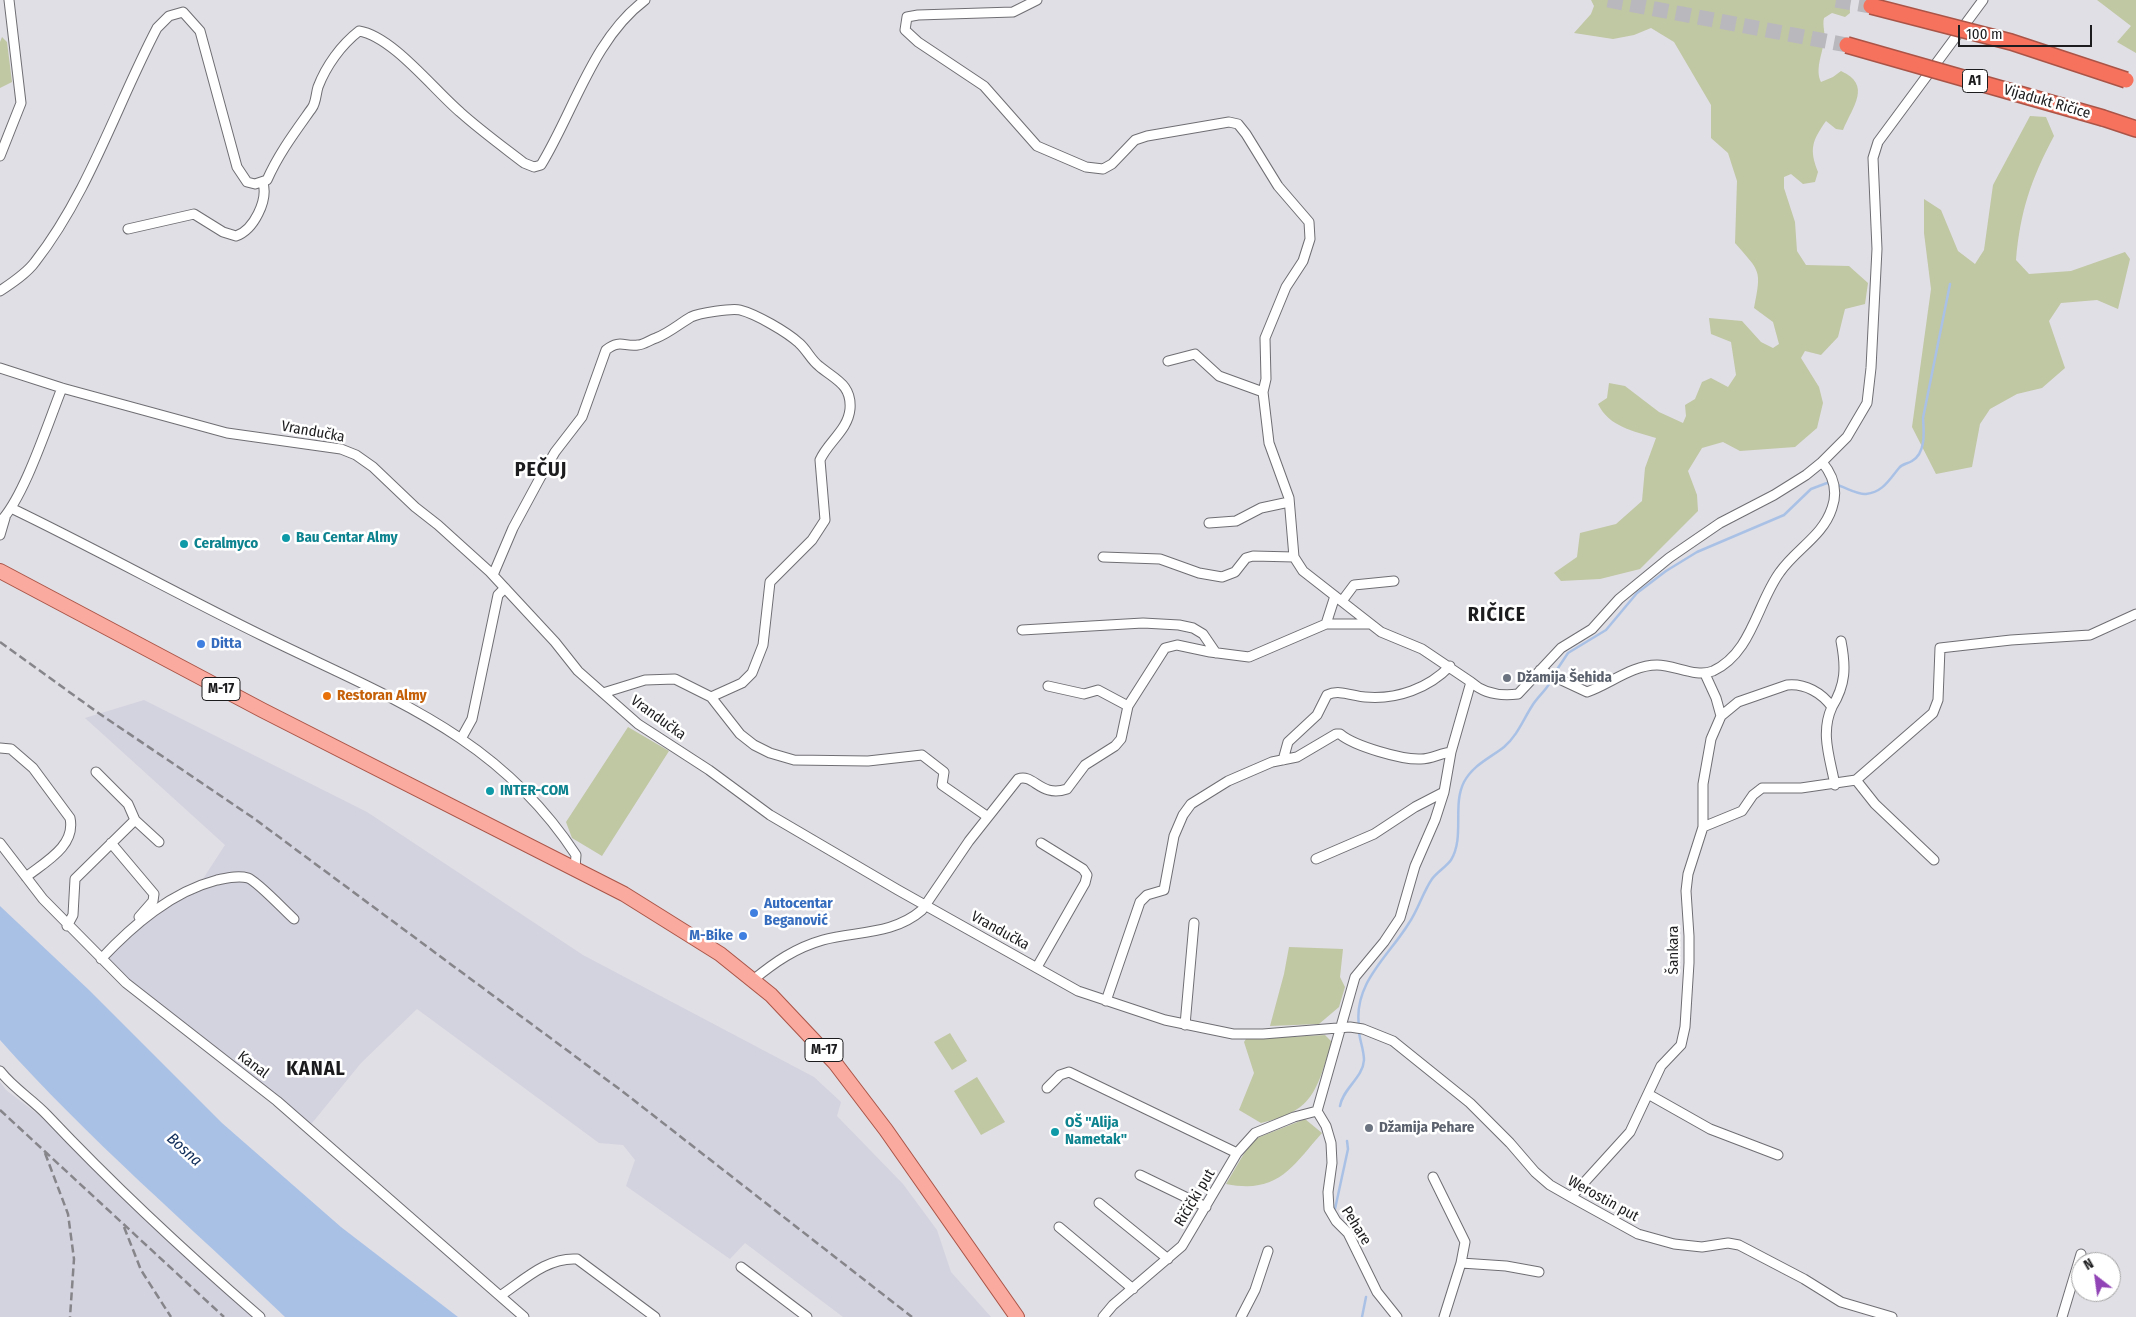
<!DOCTYPE html>
<html>
<head>
<meta charset="utf-8">
<style>
  body { margin:0 }
  #map { position:relative; width:2136px; height:1317px; overflow:hidden; background:#e0dfe5; font-family:"Fira Sans Condensed",sans-serif }
  canvas { display:block }
  .north { position:absolute; left:2071px; top:1252px; width:50px; height:50px; box-sizing:border-box; background:#fff; border:1px solid #a4a4a5; border-radius:50%; rotate:330deg; font-size:14px; font-weight:700; line-height:20px; text-align:center; color:#1c1c1e }
  .north::after { content:''; display:block; margin:auto; width:18px; height:22px; background:#9144b5; clip-path:polygon(50% 0,100% 100%,50% 72%,0 100%) }
  .scale { position:absolute; left:1958px; top:25px; width:134px; height:22px; box-sizing:border-box; border:2px solid #1c1c1e; border-top:0; padding-left:6px; font-size:15px; line-height:18px; white-space:nowrap; color:#1c1c1e; -webkit-text-stroke:4px #fff; paint-order:stroke }
</style>
</head>
<body>
<div id="map">
<canvas width="2136" height="1317"></canvas>
<div class="north">N</div>
<div class="scale">100 m</div>
</div>
<script>
const ctx = document.querySelector('canvas').getContext('2d');
ctx.lineJoin = 'round';
function fill(path, color) {
  ctx.fillStyle = color;
  ctx.fill(path, 'evenodd');
}
function trace(path, color, width, dash) {
  ctx.strokeStyle = color;
  ctx.lineWidth = width;
  ctx.lineCap = dash ? 'butt' : 'round';
  ctx.setLineDash(dash || []);
  ctx.stroke(path);
}
function write(font, color, halo, rows, align = 'center') {
  ctx.font = font + ' "Fira Sans Condensed",sans-serif';
  ctx.lineWidth = 5;
  ctx.setLineDash([]);
  ctx.textBaseline = 'middle';
  ctx.strokeStyle = halo;
  ctx.fillStyle = color;
  for (const [text, x, y, turn = 0] of rows) {
    ctx.save();
    ctx.translate(x, y);
    ctx.rotate((+turn || 0) * Math.PI / 180);
    ctx.textAlign = isNaN(turn) ? turn : align;
    if (halo) ctx.strokeText(text, 0, 0);
    ctx.fillText(text, 0, 0);
    ctx.restore();
  }
}
const built = new Path2D(`
  M144,700L367,812L583,955L814,1077L841,1102L837,1116L903,1184L937,1230L951,1272L991,1317H843L745,1243L730,1259L626,1186L635,1160L623,1145L599,1143L417,1009L361,1063L308,1128L101,959L136,924L199,885L225,845L85,718Z
  M0,1082L6,1090L44,1119L84,1159L258,1317H0Z`);
const green = new Path2D(`
  M1591,0H1849L1850,13L1845,17L1832,13L1824,18C1822,26 1826,34 1824,42C1822,54 1815,70 1821,82L1833,77L1841,71C1872,85 1853,106 1843,130L1836,129L1826,121C1812,141 1809,149 1818,172L1815,182L1803,184L1791,174L1784,177V188L1795,222L1797,251L1806,265L1849,266L1868,283L1865,304L1845,309L1838,337L1821,355L1805,351L1801,358L1819,387L1823,403L1817,428L1795,447L1740,451L1723,442L1702,448L1688,471L1697,495L1698,511L1640,569L1600,579L1561,581L1554,573L1577,557L1580,533L1616,524L1642,501L1645,468L1656,438C1634,431 1609,427 1598,404L1607,398L1609,383L1625,386L1659,412L1683,423L1686,416L1685,405L1695,399L1702,382L1711,378L1728,387L1736,375L1731,342L1711,334L1709,318L1742,321L1761,342L1773,348L1779,344L1773,322L1754,308C1762,269 1760,272 1735,243L1737,181L1728,153L1711,138V105L1674,42L1651,28L1634,35L1613,39L1574,33L1591,14L1594,6Z
  M2097,0H2136V53L2117,42L2131,26Z
  M2,37L7,42L12,82L0,88V42Z
  M2030,116L2046,117L2054,136C2031,179 2020,212 2016,260L2029,274L2071,271L2125,252L2130,259L2118,309L2097,300L2061,303L2049,321L2065,368L2042,388L2017,394L1990,409L1980,424L1972,467L1936,474L1912,427L1931,289L1924,233V199L1941,210L1958,251L1975,264L1984,250L1993,185Z
  M628,727L669,751L602,856L572,838L566,822Z
  M1289,947L1343,949L1340,977L1345,987L1339,1007L1319,1024L1270,1026L1284,974Z
  M950,1033L967,1061L952,1070L934,1042Z
  M1325,1035L1332,1042C1316,1090 1315,1111 1261,1123L1239,1110L1254,1073L1244,1042L1246,1039Z
  M977,1077L1005,1122L981,1135L954,1091Z
  M1305,1119L1322,1133C1291,1168 1278,1194 1226,1184L1252,1140Z`);
const water = new Path2D(`
  M0,906L89,990L222,1123L341,1227L458,1317H285C189,1225 88,1139 0,1040Z`);
const stream = new Path2D(`
  M1837,485C1845,487 1858,495 1866,494C1883,492 1889,480 1899,468C1902,464 1907,464 1912,461C1926,453 1924,432 1923,418L1950,284
  M1554,674L1568,653L1606,630L1637,593L1666,571L1697,552L1784,515L1811,489L1827,483L1831,484
  M1359,1026C1353,983 1389,956 1409,923C1418,910 1423,892 1432,879C1437,872 1446,867 1451,860C1465,837 1452,805 1464,782C1473,765 1490,758 1504,747C1517,736 1523,720 1532,706C1538,696 1547,690 1552,679
  M1340,1106C1343,1088 1363,1078 1364,1060C1364,1051 1360,1041 1359,1032
  M1335,1209L1348,1149L1347,1141
  M1362,1317L1366,1297`);
const motorwayTunnel = new Path2D(`
  M1608,0L1847,45
  M1836,0L1871,6`);
const minor = new Path2D(`
  M1037,0L1013,12L918,15L907,17L905,30L918,42L984,86L1037,146L1086,167L1103,169L1112,164L1135,140L1147,136L1229,122L1238,124L1246,134L1278,186L1309,222L1310,239L1303,261L1286,287L1265,338L1266,379L1263,392L1269,443L1289,498L1294,557L1303,571L1381,632L1422,649L1471,682L1451,752L1444,792L1435,820L1415,866L1400,918L1384,942L1355,977L1317,1111
  M0,156L21,103L9,0
  M128,229L194,214L223,232L236,236C254,230 268,200 263,183
  M0,291C12,283 27,273 35,262C89,193 117,104 157,28L169,16L183,12L200,31L237,167L247,182L255,184L267,180C279,153 295,132 312,108C316,103 316,93 318,87C326,66 341,45 359,31C392,36 434,90 460,112C480,130 502,146 524,163L534,167L541,165C574,111 593,39 645,0
  M1168,361L1195,354L1219,376L1263,392
  M0,368L62,388L227,433L341,449L356,455L373,467L415,507L438,525L490,572L555,642L578,671L638,724L709,770L770,815L898,890L1078,991L1165,1020L1233,1034H1263L1350,1027L1363,1029L1393,1041L1470,1103L1510,1143L1535,1172L1550,1185L1571,1197L1638,1234L1674,1244L1702,1247L1728,1243L1739,1245L1804,1279L1841,1302L1892,1317
  M11,508C96,549 179,595 263,636C387,697 497,734 576,855L575,868
  M0,522C24,498 48,423 62,388
  M1209,523L1236,521L1261,508L1289,502
  M0,535L5,518
  M1103,557L1160,559L1199,573L1222,577L1235,572L1246,558L1253,556L1294,557
  M493,575L513,528L540,478L555,452L582,417L606,350C620,339 624,347 638,345C643,345 650,340 656,338C669,333 679,324 691,317C699,313 732,308 740,310C756,314 787,332 799,343C807,350 811,360 819,366C834,379 852,384 850,409C848,430 828,442 820,460L825,520L812,540L770,582L763,645L752,673L742,683L711,697
  M1342,601L1354,585L1394,581
  M1326,624L1335,596
  M1022,630L1143,623L1179,625L1193,628L1203,634L1216,653
  M1540,670L1587,692C1610,684 1632,665 1657,665C1675,665 1696,678 1713,671C1752,653 1757,603 1780,572C1796,549 1823,536 1832,508C1838,491 1833,475 1822,462
  M1471,682C1484,694 1502,696 1518,694L1561,648L1592,629L1619,599L1669,558L1720,523L1774,495L1806,475L1822,462L1847,437L1867,403L1871,368L1877,249L1873,158L1878,142L1983,0
  M1048,686L1084,694L1098,690L1128,706
  M603,693L645,680L675,679L711,697L740,734L754,745L770,753L794,760L868,761L922,755L944,772L942,785L988,817
  M1832,707C1846,684 1846,667 1841,641
  M1721,716L1738,702L1787,685C1805,683 1822,693 1832,707C1820,733 1830,758 1835,785
  M462,737L472,719L498,595L505,588
  M0,748L11,749L33,768L70,818C76,846 45,862 26,877
  M1283,760L1288,742L1317,715L1327,695C1339,689 1352,696 1365,697C1397,700 1429,688 1450,666
  M96,772L128,804L135,820L159,842
  M1856,780L1875,804L1934,860
  M1703,827L1742,811L1753,795L1762,788H1801L1856,780L1933,713L1938,700L1940,648L2011,640L2090,635L2136,614
  M0,843L43,899L126,983L277,1101L524,1317
  M111,843L154,894L153,901L139,917
  M1316,859L1374,834L1415,807L1444,792
  M67,926L73,915L75,879L135,820
  M101,959C133,925 171,892 217,880C227,878 238,875 248,878C257,881 285,911 294,919
  M1037,967L1085,883L1087,875L1083,869L1041,843
  M753,980C775,962 795,948 823,940C856,931 893,935 922,910L969,841L1018,779C1034,773 1040,798 1067,789L1085,765L1115,746L1121,739L1128,706L1165,648L1177,645L1210,652L1249,657L1326,624H1369
  M1106,1001L1140,902L1147,895L1164,890L1174,836L1183,815L1191,804L1228,781L1272,762L1297,757L1336,734H1340C1354,746 1402,760 1421,759C1431,759 1441,753 1451,752
  M1185,1025L1194,923
  M0,1071C14,1089 32,1099 47,1115C115,1187 186,1253 260,1317
  M1047,1088L1060,1075L1069,1072L1237,1153
  M1648,1094L1710,1129L1778,1155
  M1317,1111L1326,1126L1331,1143L1332,1163L1328,1192L1329,1209L1336,1221L1348,1233L1377,1292L1397,1317
  M1140,1175L1206,1207
  M1433,1177L1465,1242L1461,1263L1444,1317
  M1571,1197L1630,1132L1661,1066L1681,1045L1685,1027L1689,963V936L1686,891L1688,874L1703,827V784L1711,739L1721,716L1716,698L1705,674
  M1099,1203L1168,1259
  M1059,1227L1133,1289
  M1461,1263L1506,1266L1539,1272
  M741,1267L807,1317
  M500,1296C524,1280 547,1257 577,1259L655,1317
  M1103,1317L1113,1305L1182,1246L1237,1153L1255,1133L1294,1117L1317,1111
  M1241,1317L1255,1290L1268,1251
  M2062,1317L2081,1254`);
const primary = new Path2D(`
  M0,571L262,710L624,894L720,954L771,995L835,1063L886,1130L1017,1317`);
const motorway = new Path2D(`
  M2103,118L2136,129`);
const rail = new Path2D(`
  M0,642L97,712L252,817L622,1091L912,1317
  M0,1110L224,1317
  M45,1153L68,1214L74,1259L70,1317
  M124,1227L141,1270L171,1317`);
const motorwayBridge = new Path2D(`
  M1871,6L2011,42L2126,80
  M1847,45L2103,118`);
const markers = [
  [286,538,5,"#0f9aa8"],
  [184,544,5,"#0f9aa8"],
  [201,644,5,"#3f7fe0"],
  [1507,678,5,"#6b7280"],
  [327,696,5,"#e8710a"],
  [490,791,5,"#0f9aa8"],
  [754,913,5,"#3f7fe0"],
  [743,936,5,"#3f7fe0"],
  [1369,1128,5,"#6b7280"],
  [1055,1132,5,"#0f9aa8"]
];
const shields = [
  [1975,81,25],
  [221,689,38],
  [824,1050,38]
];
const shieldNames = [
  ["A1",1975,81],
  ["M-17",221,689],
  ["M-17",824,1050]
];
const streetNames = [
  ["Vijadukt Ričice",2047,102,16],
  ["Vrandučka",313,432,10],
  ["Vrandučka",658,718,36],
  ["Vrandučka",1000,931,29],
  ["Šankara",1674,950,-90],
  ["Kanal",253,1065,37],
  ["Ričički put",1195,1198,-59],
  ["Werostin put",1603,1199,29],
  ["Pehare",1356,1226,58]
];
const cultureNames = [
  ["Bau Centar Almy",296,538],
  ["Ceralmyco",194,544],
  ["INTER-COM",500,791],
  ["OŠ \"Alija",1065,1123],
  ["Nametak\"",1065,1140]
];
const shopNames = [
  ["Ditta",211,644],
  ["Autocentar",764,904],
  ["Beganović",764,921],
  ["M-Bike",733,936,"right"]
];
const worshipNames = [
  ["Džamija Šehida",1517,678],
  ["Džamija Pehare",1379,1128]
];
const foodNames = [
  ["Restoran Almy",337,696]
];
const waterNames = [
  ["Bosna",184,1150,42]
];
const districtNames = [
  ["PEČUJ",541,470],
  ["RIČICE",1497,615],
  ["KANAL",316,1069]
];
fill(built, '#d3d2df');
fill(green, '#c0c7a3');
fill(water, '#aac1e6');
trace(stream, '#aac1e6', 2.5);
trace(motorwayTunnel, '#b9b8bd', 15, [15, 8]);
trace(minor, '#6f6e73', 11);
trace(primary, '#aa5447', 16);
trace(motorway, '#aa5447', 18);
trace(minor, '#fff', 9);
trace(primary, '#faaa9e', 14);
trace(motorway, '#f6725d', 15);
trace(rail, '#86858a', 2.5, [8, 4]);
trace(motorwayBridge, '#aa5447', 18, []);
trace(motorwayBridge, '#f6725d', 15);
for (const [x, y, r, color] of markers) {
  const dot = new Path2D();
  dot.arc(x, y, r, 0, 2 * Math.PI);
  ctx.fillStyle = color;
  ctx.fill(dot);
  trace(dot, '#fff', 2);
}
for (const [x, y, w] of shields) {
  const box = new Path2D();
  box.roundRect(x - w / 2, y - 11.5, w, 23, 4);
  ctx.fillStyle = '#fff';
  ctx.fill(box);
  trace(box, '#1c1c1e', 1);
}
write('bold 14px', '#1c1c1e', null, shieldNames);
write('15px', '#1c1c1e', '#fff', streetNames);
write('bold 15px', '#0d838f', '#fff', cultureNames, 'left');
write('bold 15px', '#366cbe', '#fff', shopNames, 'left');
write('bold 15px', '#5b616d', '#fff', worshipNames, 'left');
write('bold 15px', '#c56008', '#fff', foodNames, 'left');
write('italic 16px', '#102d5a', '#fff', waterNames);
ctx.letterSpacing = '1px';
write('bold 20px', '#1c1c1e', '#fff', districtNames);
ctx.letterSpacing = '0px';
</script>
</body>
</html>
